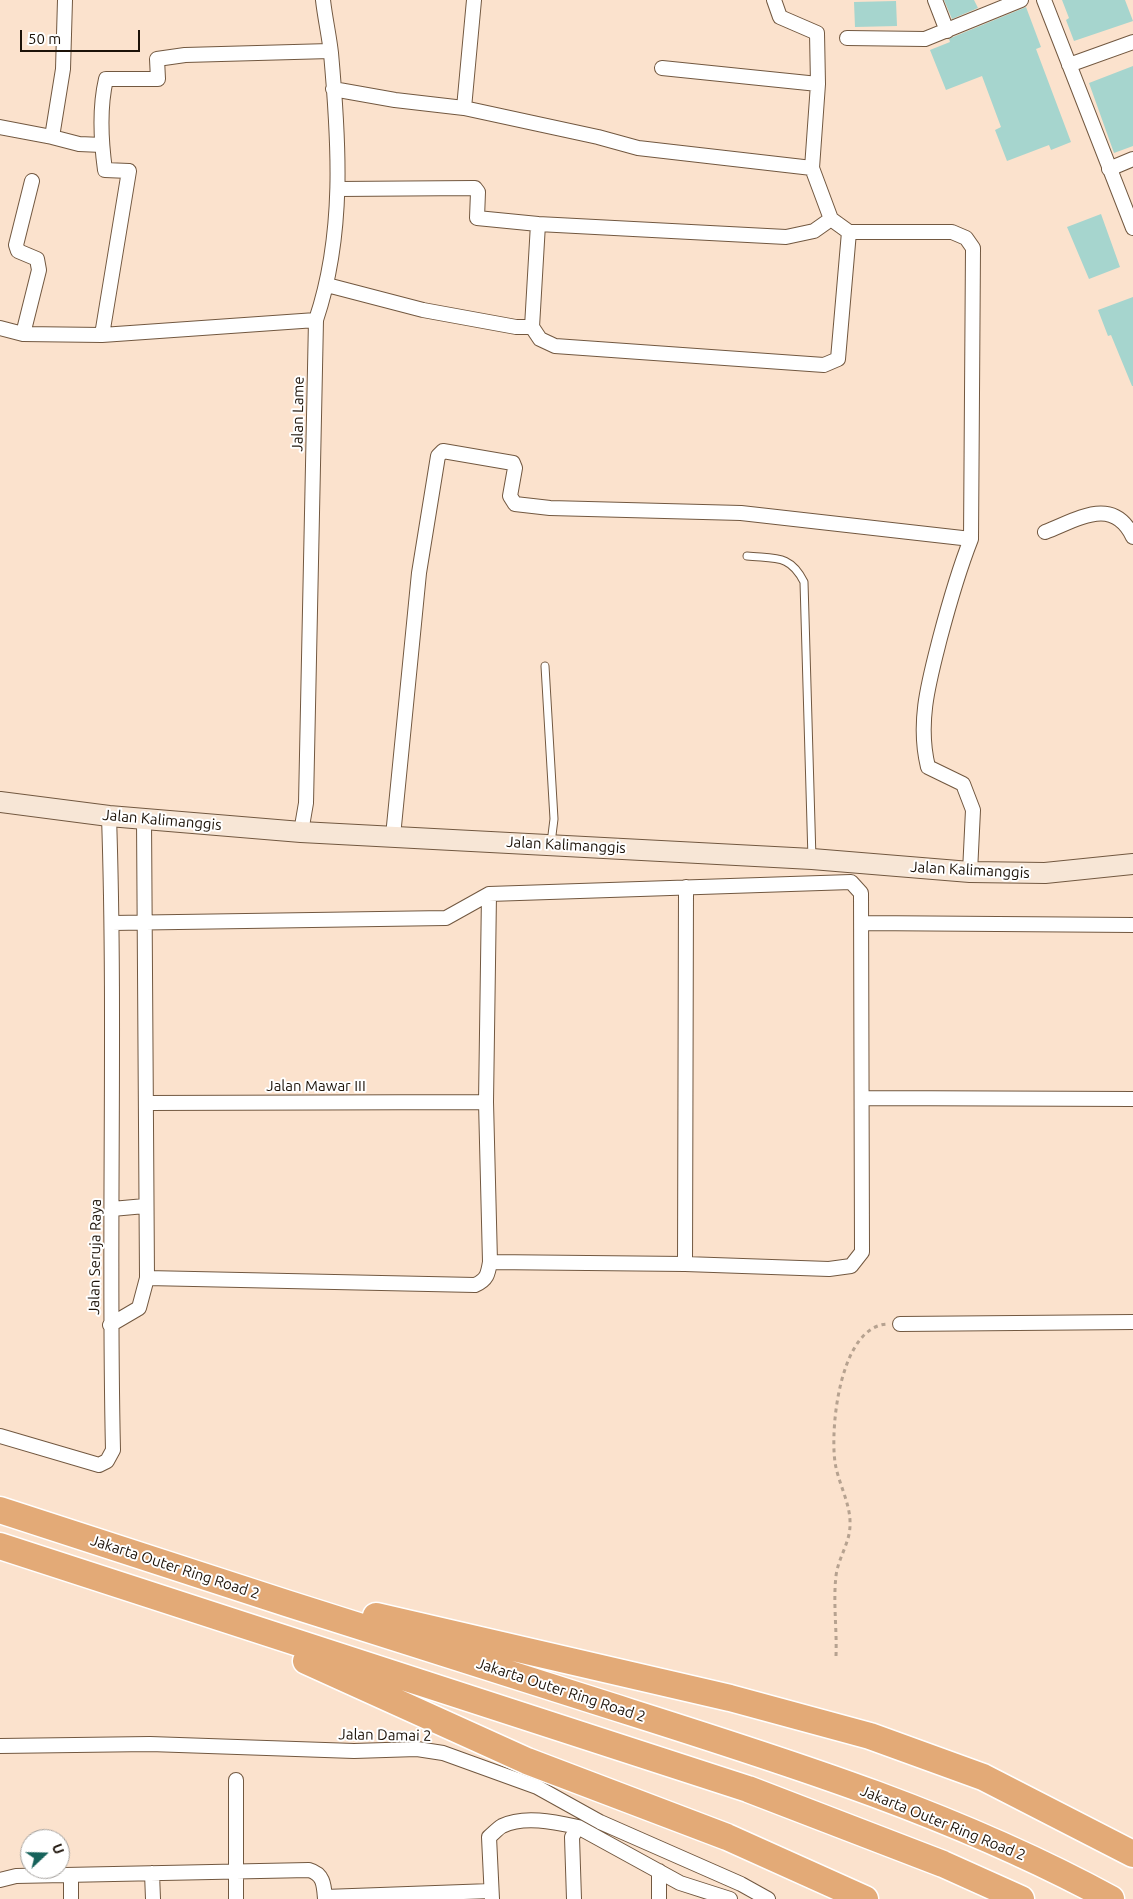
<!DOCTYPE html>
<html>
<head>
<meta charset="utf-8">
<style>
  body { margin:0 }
  #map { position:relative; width:1133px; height:1899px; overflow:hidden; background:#fbe2cd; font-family:Ubuntu,sans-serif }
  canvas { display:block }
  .north { position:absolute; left:20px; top:1829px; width:50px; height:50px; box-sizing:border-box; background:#fff; border:1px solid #a4a09c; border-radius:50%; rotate:69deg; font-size:14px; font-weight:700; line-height:20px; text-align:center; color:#1c1208 }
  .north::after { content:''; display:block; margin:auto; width:18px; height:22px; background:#16625b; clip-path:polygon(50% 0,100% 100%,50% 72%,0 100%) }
  .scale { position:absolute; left:20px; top:30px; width:120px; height:22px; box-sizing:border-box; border:2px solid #1c1208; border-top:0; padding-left:6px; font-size:15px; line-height:18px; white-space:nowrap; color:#1c1208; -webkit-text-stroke:4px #fff; paint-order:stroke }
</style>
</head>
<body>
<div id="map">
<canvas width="1133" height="1899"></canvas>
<div class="north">U</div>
<div class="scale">50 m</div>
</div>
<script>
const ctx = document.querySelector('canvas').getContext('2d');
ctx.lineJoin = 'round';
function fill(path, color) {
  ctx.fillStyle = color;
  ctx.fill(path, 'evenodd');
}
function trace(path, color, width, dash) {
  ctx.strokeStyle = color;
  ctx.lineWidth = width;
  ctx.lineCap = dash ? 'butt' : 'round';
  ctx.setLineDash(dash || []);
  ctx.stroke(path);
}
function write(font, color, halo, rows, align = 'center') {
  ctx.font = font + ' Ubuntu,sans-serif';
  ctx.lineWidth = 4;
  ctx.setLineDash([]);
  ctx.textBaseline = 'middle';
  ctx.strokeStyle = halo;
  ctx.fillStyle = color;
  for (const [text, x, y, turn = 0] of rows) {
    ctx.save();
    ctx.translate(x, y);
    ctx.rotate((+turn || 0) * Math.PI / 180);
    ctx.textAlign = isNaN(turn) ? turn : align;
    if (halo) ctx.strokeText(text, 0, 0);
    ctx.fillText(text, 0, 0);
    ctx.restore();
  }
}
const building = new Path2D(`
  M944,0H974L978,8L952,19Z
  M1062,0H1125L1133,21L1074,41L1066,20L1069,18Z
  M896,1L897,26L855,27L854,2Z
  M1026,7L1041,47L1036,49L1071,142L1051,150L1049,145L1007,161L995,130L1001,127L982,76L946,90L930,50L950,42L949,39L953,37Z
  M1133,66V146L1114,153L1089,83Z
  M1101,214L1120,267L1089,279L1067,227Z
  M1133,297V386H1132L1111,335L1108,336L1098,310Z`);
const path = new Path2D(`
  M836,1656C837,1629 833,1602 836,1576C838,1558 850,1543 850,1525C851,1504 838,1483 835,1462C830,1427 840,1327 887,1324`);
const service = new Path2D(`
  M747,556C775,559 790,554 804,582L812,859
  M545,666L554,819L551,843`);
const minor = new Path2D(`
  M65,0L63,69L52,137L79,144L102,145
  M774,0L780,17L817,33L818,84L812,168L831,219L849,232H952L966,238L973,248L971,539C958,572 949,604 940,638C929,681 917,722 928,767L963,784L973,810L970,872
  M935,0L947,31
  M1044,0L1133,228
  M847,38L925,39L1021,0
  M1069,65L1133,42
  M662,68L818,84
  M333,89L395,100L464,108L598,137L638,148L812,168
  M464,108L474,0
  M0,127L52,137
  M1109,169L1133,159
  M338,189L475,188L478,192L477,218L538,224
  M831,219L814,231L786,237L538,224L532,327L540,339L555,346L824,365L838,359L849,232
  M327,285L423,310L516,327H532
  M0,328L23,334L102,335L316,320
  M23,334L39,270L37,259L18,251L16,245L32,181
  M102,335L129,171L105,170C101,141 99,109 106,79H158L157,59L185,55L330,51
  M1045,532C1077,520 1113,495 1133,537
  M301,832L306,803L316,320C345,234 339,142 331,53C329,35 325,18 323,0
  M393,836L419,573L438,456L443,451L513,463L515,468L510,496L515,504L550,508L741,513L971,539
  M112,923L446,918L489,894L851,882L861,893L862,1252L851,1266L829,1269L685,1264L490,1262
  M862,923L1133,925
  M863,1098L1133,1099
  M146,1103L486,1102
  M112,1209L145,1206
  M685,1264L686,887
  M147,1278L475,1285C487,1280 488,1274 490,1262L486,1102L489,894
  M900,1324L1133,1322
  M110,1325L139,1308L147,1278L144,819
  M0,1436L99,1465L107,1461L113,1450C108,1239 116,1027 109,816
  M0,1746L150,1744L354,1751L417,1749L443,1753L537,1787L600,1822L741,1884L768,1899
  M659,1871V1899
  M152,1873L153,1899
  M71,1875V1899
  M0,1880L16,1876L309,1870C324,1874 324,1886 325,1899
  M325,1897L491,1891
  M236,1899V1780
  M492,1899L489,1837C493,1834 497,1829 502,1826C524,1815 555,1822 578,1827
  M574,1899L572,1837L578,1827L680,1883L730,1899`);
const secondary = new Path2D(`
  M0,802L109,816L301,832L812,859L970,872L1045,873L1133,864`);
const motorway = new Path2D(`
  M0,1510C197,1575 394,1638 592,1700C768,1756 948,1810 1111,1899
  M0,1546L748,1789L943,1864L1021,1899
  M376,1616L730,1698L870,1736L983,1777L1133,1854
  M306,1661L527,1761L727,1837L865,1899`);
const streetNames = [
  ["Jalan Lame",298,414,-89],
  ["Jalan Kalimanggis",162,820,5],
  ["Jalan Kalimanggis",566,845,3],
  ["Jalan Kalimanggis",970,870,3],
  ["Jalan Mawar III",316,1086],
  ["Jalan Seruja Raya",95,1257,-89],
  ["Jakarta Outer Ring Road 2",175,1567,18],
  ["Jakarta Outer Ring Road 2",561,1690,18],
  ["Jalan Damai 2",385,1735,1],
  ["Jakarta Outer Ring Road 2",943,1823,22]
];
fill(building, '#a6d5ce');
trace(service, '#725840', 9);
trace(minor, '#725840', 16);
trace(secondary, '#725840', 22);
trace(motorway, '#fff', 29);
trace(path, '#b6a290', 3, [4, 4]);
trace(service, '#fff', 7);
trace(minor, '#fff', 14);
trace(secondary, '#f7e6d6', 20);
trace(motorway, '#e3aa77', 26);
write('15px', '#1c1208', '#fff', streetNames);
</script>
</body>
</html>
